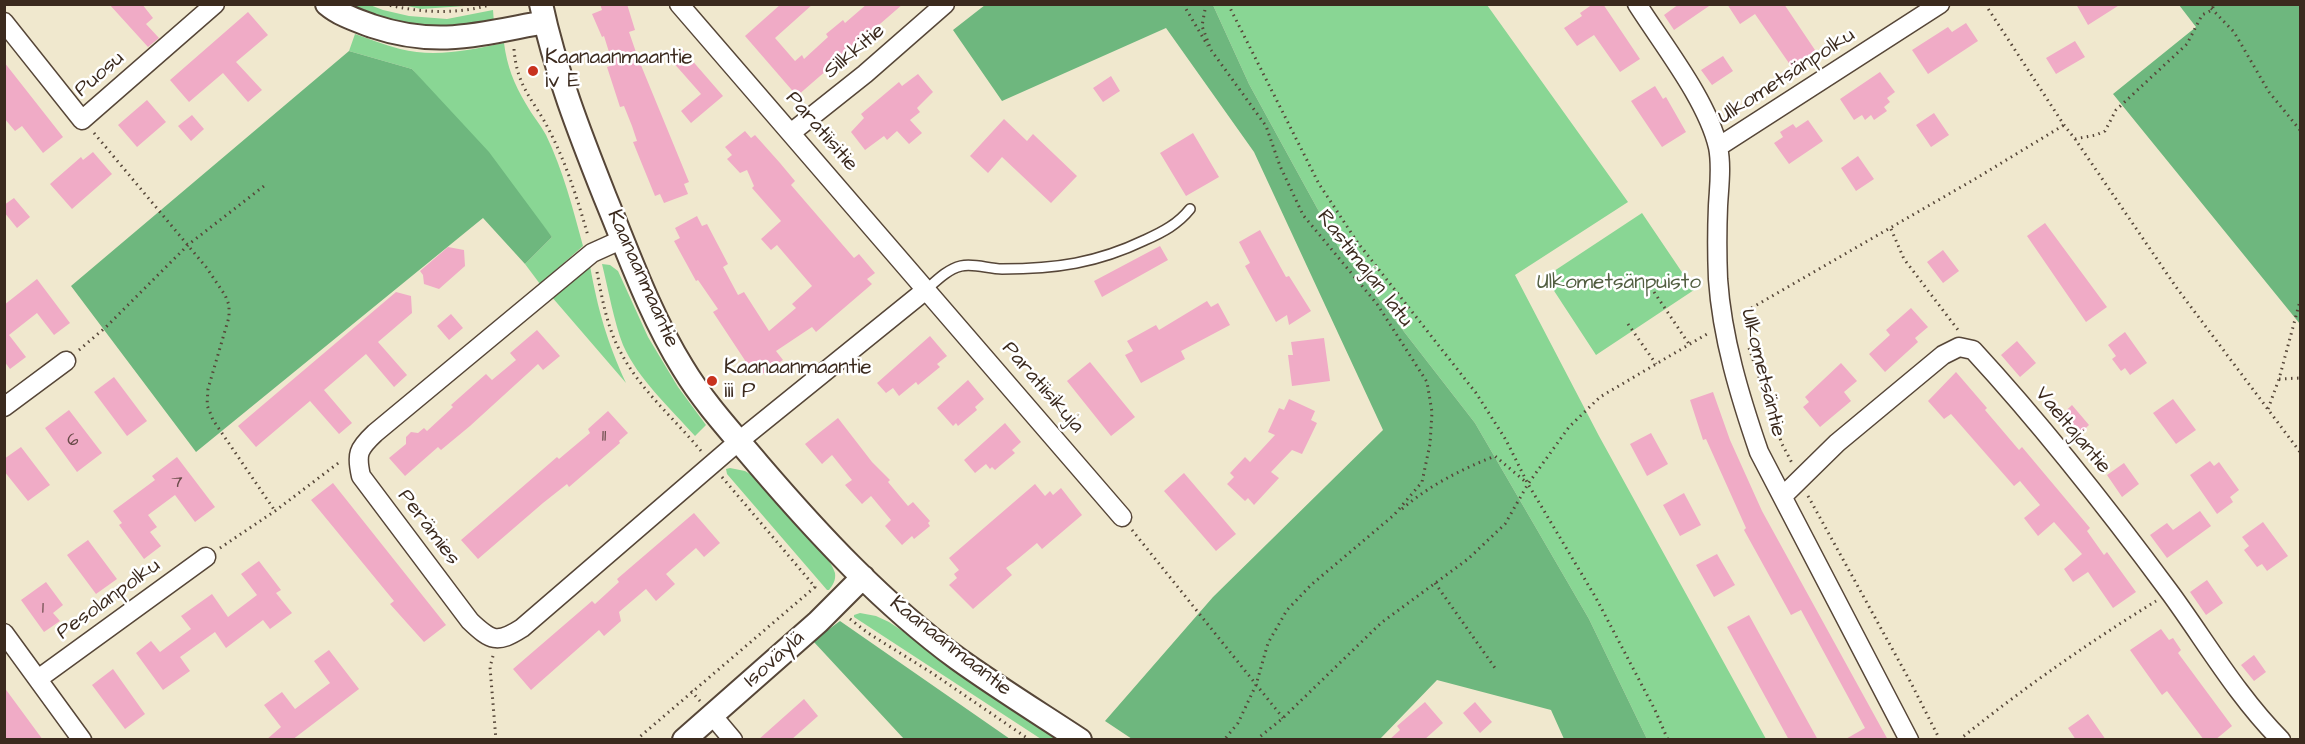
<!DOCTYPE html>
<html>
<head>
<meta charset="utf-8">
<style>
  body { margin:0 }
  #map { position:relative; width:2305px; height:744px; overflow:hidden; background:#f0e8ce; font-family:"Architects Daughter",sans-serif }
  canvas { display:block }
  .frame { position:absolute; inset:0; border:6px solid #3b2a1e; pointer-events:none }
</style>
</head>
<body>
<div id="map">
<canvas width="2305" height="744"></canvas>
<div class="frame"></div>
</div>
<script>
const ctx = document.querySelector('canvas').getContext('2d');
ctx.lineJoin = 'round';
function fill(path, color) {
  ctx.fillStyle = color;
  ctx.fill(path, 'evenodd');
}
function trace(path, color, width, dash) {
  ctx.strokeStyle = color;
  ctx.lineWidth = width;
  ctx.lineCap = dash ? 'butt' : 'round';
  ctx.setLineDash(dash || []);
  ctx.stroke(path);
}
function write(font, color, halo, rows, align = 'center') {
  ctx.font = font + ' "Architects Daughter",sans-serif';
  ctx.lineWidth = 5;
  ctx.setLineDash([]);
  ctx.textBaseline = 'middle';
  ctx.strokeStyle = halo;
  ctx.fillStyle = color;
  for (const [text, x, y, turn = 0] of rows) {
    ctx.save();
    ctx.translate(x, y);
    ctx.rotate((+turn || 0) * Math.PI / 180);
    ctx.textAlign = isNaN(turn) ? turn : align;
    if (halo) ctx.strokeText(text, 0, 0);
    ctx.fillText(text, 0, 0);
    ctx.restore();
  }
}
const green = new Path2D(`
  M348,5H370L383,10L409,16L447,19L493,10L494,23L447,30L379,19Z
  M403,5L479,4V5L421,9Z
  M1213,5H1487L1628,202L1515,275L1599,436L1766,739H1647L1589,619L1475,423L1339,248L1249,84Z
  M355,34C370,39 385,45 400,49C435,58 470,50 504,43C507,66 514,84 526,104C532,115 540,124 546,135C563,170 573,209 583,246L540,284L525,264L552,237L412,69L349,51Z
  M1642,213L1694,290L1596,355L1545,277Z
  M602,264L610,265L618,271L648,337L678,387L706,425L695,436C670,408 638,379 623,345C614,322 608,288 602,264Z
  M590,266C598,310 607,342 626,383L551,296Z
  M730,468L745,471L755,477C771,494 832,555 835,573C836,580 833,585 829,590H827L727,474L726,469Z
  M860,613L876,616L889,622L1065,739H1041L854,617V615Z`);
const forest = new Path2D(`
  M985,5H1213L1249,84L1339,248L1475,423L1589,619L1647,739H1564L1551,710L1437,680L1380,739H1132L1105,721L1213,597L1383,430L1254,152L1166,28L1002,101L953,30Z
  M2179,5H2300V324L2113,94L2196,27Z
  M349,51L412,69L489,152L552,237L525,264L483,218L196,452L71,286Z
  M840,621L1010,739H904L813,641Z`);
const building = new Path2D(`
  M109,4H142L153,18L146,24L159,38L148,47Z
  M600,4H627L635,30L629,32L638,58L689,182L684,184L688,194L664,203L660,194L655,196L633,142L637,141L632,126L624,106L620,107L607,67L613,65L604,36L602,37L592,14L602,10Z
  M781,4H813L775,38L795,61L802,55L804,59L828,37L826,34L843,20L845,23L867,4H903L797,96L745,36Z
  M1593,4H1603L1640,59L1620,72L1594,35L1577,46L1564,28L1582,16L1580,13Z
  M1679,4H1712L1674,30L1664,15Z
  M1727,4H1784L1817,53L1793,69L1755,14L1740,24Z
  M2076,4H2121L2088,25Z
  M248,12L268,35L236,62L262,90L248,102L223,73L189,102L170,80Z
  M1966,23L1978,41L1928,74L1912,50L1948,27L1952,32Z
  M2075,41L2085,57L2056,74L2046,58Z
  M683,50L723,96L691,123L681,111L701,94L671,60Z
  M1723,56L1733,71L1712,85L1701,70Z
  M4,62L63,137L43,153L22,126L15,131L4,118Z
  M1880,72L1895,92L1887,98L1890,102L1884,107L1887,111L1874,120L1871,115L1865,120L1862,115L1854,120L1840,99Z
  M918,74L933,92L917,108L920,112L910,120L922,133L909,144L897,131L887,140L884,136L865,150L851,132L864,118L861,114L899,82L902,86Z
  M1111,76L1120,91L1103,102L1093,88Z
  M1655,86L1663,99L1666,97L1686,132L1662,147L1631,101Z
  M147,100L166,122L137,147L118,125Z
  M1934,113L1949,135L1931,147L1916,125Z
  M192,115L204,129L191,141L178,126Z
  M1004,119L1027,141L1033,134L1077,176L1051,203L1002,157L988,173L970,156Z
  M1808,120L1823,141L1789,164L1774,143L1783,137L1780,132L1793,124L1796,128Z
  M745,131L751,138L755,135L780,163L795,181L791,185L854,258L859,254L875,273L867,279L872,284L816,332L812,327L776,351L783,360L762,374L755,365L750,368L713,312L718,309L698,280L696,281L674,241L680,238L675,228L697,216L702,226L707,224L728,264L723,267L738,295L744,292L769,331L796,308L792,304L812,286L777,245L771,250L761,239L781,221L752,188L754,186L747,170L740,173L727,159L732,155L725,147Z
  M1193,133L1219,177L1186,196L1160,153Z
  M93,152L112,174L72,209L50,184L81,157L83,160Z
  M1858,156L1874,179L1856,191L1841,168Z
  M14,198L30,217L17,228L4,212V205Z
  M2045,223L2107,307L2086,322L2027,236Z
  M1260,230L1286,277L1289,276L1311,311L1289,325L1287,315L1276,322L1245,266L1250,263L1239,242Z
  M1160,246L1168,260L1102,297L1094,281Z
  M448,247L464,250L465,266L439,289L424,284L423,275L420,271Z
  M1943,250L1959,271L1943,283L1927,262Z
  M37,279L70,323L54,335L37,313L9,335L26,357L10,369L4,361V305Z
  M396,292L411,296L412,313L378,342L407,375L394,387L366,354L324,390L352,423L339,434L310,401L256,447L238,426Z
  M1207,301L1211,307L1218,303L1230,325L1181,351L1185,359L1141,383L1125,355L1133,351L1127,341L1156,325L1159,330Z
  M1911,308L1928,327L1915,338L1918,342L1885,372L1869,354L1890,335L1886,330Z
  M451,314L463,328L449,340L437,326Z
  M537,330L560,356L543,370L538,364L470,426L441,450L438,447L405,476L389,458L406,444V437L411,432L418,433L424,428L427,431L453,407L451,405L486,374L492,380L516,360L510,353Z
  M2125,332L2147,363L2130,375L2125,368L2121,371L2112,359L2116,356L2108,345Z
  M930,336L947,356L937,364L940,367L918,385L916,382L899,396L893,388L886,393L877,383Z
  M1324,338L1330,381L1292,386L1288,355H1293L1291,342Z
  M2017,341L2036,363L2020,377L2001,355Z
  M1090,362L1135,417L1111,436L1067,381Z
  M1841,363L1857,381L1844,392L1851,401L1820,427L1803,407L1809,402L1805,397Z
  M1956,372L1987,408L1985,410L2019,450L2022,447L2090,528L2087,531L2104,555L2107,552L2136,592L2113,608L2088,572L2073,582L2064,569L2082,554L2054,522L2038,536L2024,518L2040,505L2020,481L2014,486L1951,414L1944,419L1928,401Z
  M114,377L147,421L127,436L94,392Z
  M968,380L984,399L975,407L977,410L958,426L956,423L953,426L937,408Z
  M1713,392L1730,440L1762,511L1888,740H1844L1865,728L1801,610L1791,615L1744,530L1746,528L1706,439L1703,440L1690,400Z
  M1289,399L1315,411L1311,420L1317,423L1302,454L1292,450L1271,472L1279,478L1254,505L1248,498L1245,501L1227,484L1234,477L1230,473L1245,457L1250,462L1275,435L1268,432L1279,408L1284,410Z
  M2173,399L2196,430L2176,444L2153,413Z
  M2072,405L2089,425L2074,439L2057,419Z
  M69,410L102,453L77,472L45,428Z
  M608,411L628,433L619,441L620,443L569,487L567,484L543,503L478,559L461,540L557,457L559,459L590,433L588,429Z
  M838,418L872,462L890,480L888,482L908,506L913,502L930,521L928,523L930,526L914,539L912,536L902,545L885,526L891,520L871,496L862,504L845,485L852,480L832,455L822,464L805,444Z
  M1005,423L1021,442L1012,450L1015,453L995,470L992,467L990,469L986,464L975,473L964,460Z
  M1651,433L1668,464L1647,476L1630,444Z
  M21,447L50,485L28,501L4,471V459Z
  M177,457L215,507L195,522L175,495L148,515L157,527L150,532L161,546L144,559L119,525L122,523L113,511L155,480L152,476Z
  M2210,461L2214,466L2219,462L2239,490L2230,497L2233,502L2217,514L2190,475Z
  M2124,463L2139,484L2122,497L2107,475Z
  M1184,473L1236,534L1216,551L1164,491Z
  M333,483L446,625L424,642L390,604L394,601L311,500Z
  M1035,484L1045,496L1050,491L1053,495L1061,488L1082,515L1042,549L1037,543L1013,563L1006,568L1012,575L973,609L949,585L957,578L954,574L959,570L949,558Z
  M1684,493L1701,525L1680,536L1663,505Z
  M2200,511L2211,526L2167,558L2150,535L2167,523L2173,530Z
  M694,513L720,543L704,557L696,548L666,574L675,584L656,601L646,589L619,612L621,621L604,636L599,630L531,690L513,669L592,601L595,604L619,582L617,579Z
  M2263,522L2288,556L2267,571L2262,564L2257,567L2244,550L2249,546L2242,537Z
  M88,540L117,579L96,594L67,555Z
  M1717,554L1735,585L1714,597L1696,565Z
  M259,561L281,590L276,593L292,613L270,629L263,620L226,648L215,632L180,657L190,671L163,690L136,653L151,641L160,652L191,629L181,616L212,594L228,617L257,595L241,574Z
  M2207,580L2223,603L2206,615L2190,592Z
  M46,582L63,605L53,613L60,621L44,632L21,600Z
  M1749,615L1803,713L1818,740H1789L1727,627Z
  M2161,629L2169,640L2173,638L2181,650L2178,653L2232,726L2215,740H2204L2167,691L2162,695L2130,650Z
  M329,650L359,689L292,740H266L281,727L264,705L282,692L295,709L330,683L314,661Z
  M2254,655L2266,672L2254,681L2241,665Z
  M113,669L145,714L125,729L92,685Z
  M4,687L43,740H4Z
  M804,699L818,716L791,740H758Z
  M1425,702L1443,723L1424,740H1389L1400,730L1397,726Z
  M1475,702L1492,722L1480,733L1463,713Z
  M2088,714L2106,740H2076L2068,728Z`);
const path = new Path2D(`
  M384,4C421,13 456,15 493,4
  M1183,4L1208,46
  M1206,4L1202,26L1211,50L1266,126L1280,166L1303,215L1377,304L1427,382L1432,412L1430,444L1422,482L1394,515L1311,585L1287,610L1268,643L1256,685L1238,723L1224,740
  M1228,4L1319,184L1358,243L1476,393L1506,440L1528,484L1596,598L1655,710L1668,740
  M1985,4L2064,125L2075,139L2176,287L2300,452
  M2207,4L2234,32L2269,92L2300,130
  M514,49C517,89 534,99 550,132C567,165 578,201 588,236
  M94,133L206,267L225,295L229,305V317L208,389L207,405L213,420L275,511
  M2075,139L2096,135L2105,131L2116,110L2187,44L2202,15L2212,10L2214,4
  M1891,229L1904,259L1958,330
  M597,272C602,298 607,327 620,351C640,390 674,418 701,451
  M1654,292L1689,344
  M1741,314L1975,179L2064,125
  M1628,324L1656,364
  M1749,348L1782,444L1792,463
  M79,350L106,327L189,244L264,186
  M2279,379L2300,378
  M2268,409L2279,379L2300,301
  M1808,496L1910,681L1940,740
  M1402,509C1430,485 1460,470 1495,456L1527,483
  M1132,530L1283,718
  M220,548L275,511L341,461
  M1435,583L1495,668
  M850,619L868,633L932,673L1030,740
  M493,656L490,667L496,740
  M691,691L700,701
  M636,740L815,587L722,477
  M1256,740L1283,718L1381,623L1468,559L1505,524L1528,484L1569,427L1600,397L1707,334
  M1959,740C2022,689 2088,643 2156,601`);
const service = new Path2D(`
  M927,289C937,280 948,269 961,266C974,263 989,269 1002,269C1056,269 1097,263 1145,240C1163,232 1178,224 1190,209`);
const minor = new Path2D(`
  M679,4L1122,517
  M1637,4C1663,45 1707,100 1718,147C1722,166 1719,187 1718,206C1717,230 1717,255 1718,279C1722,338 1740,397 1759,452L1909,740
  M4,22L82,120L215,4
  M792,132L865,74L945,4
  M1718,147L1940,4
  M623,239L592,253L375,433C358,449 356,454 361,476L470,621C491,641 497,644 522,628L739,441L927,289
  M4,407L66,361
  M1783,496L1837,443L1943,355L1959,347L1973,350C2044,427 2109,510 2171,594C2206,642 2238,697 2281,740
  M4,633L82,740
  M38,679L206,557
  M712,715L733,740`);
const tertiary = new Path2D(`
  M327,4C340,15 356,20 372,26C438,48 479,34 545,22
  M541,4C555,70 580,134 605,197C629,255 650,315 683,368C704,403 733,434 759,465C819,535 883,604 958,659C997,687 1039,713 1080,740
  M684,740L818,622L863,577`);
const markers = [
  [533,71,6,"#c8321e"],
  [712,381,6,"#c8321e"]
];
const numberNames = [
  ["11",604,437],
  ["6",73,441],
  ["7",177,483],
  ["1",43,609]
];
const streetNames = [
  ["Silkkitie",855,52,-40],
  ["Puosu",100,75,-41],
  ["Ulkometsänpolku",1787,77,-33],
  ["Paratiisitie",821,132,49],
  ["Rastimajan latu",1364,269,52],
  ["Kaanaanmaantie",642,279,66],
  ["Ulkometsäntie",1762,373,76],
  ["Paratiisikuja",1042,388,49],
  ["Vaeltajantie",2072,431,50],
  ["Perämies",428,528,53],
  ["Pesolanpolku",109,600,-36],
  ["Kaanaanmaantie",950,647,38],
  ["Isoväylä",775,660,-42]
];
const poiNames = [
  ["Kaanaanmaantie",545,59],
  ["iv E",545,83],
  ["Kaanaanmaantie",724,369],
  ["iii P",724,393]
];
const parkNames = [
  ["Ulkometsänpuisto",1619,284]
];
fill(green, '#89d694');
fill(forest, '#6eb77e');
fill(building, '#f0abc6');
trace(service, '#564638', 12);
trace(minor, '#564638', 21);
trace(tertiary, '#564638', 26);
trace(path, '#564638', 3, [1.5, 4.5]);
trace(service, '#fff', 9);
trace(minor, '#fff', 18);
trace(tertiary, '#fff', 22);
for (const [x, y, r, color] of markers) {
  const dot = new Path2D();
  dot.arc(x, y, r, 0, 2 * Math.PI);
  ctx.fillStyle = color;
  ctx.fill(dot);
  trace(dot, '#fff', 2);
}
write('18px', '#684a48', null, numberNames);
write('21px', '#3b2a1e', '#fff', streetNames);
write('21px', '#3b2a1e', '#fff', poiNames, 'left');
write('21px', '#525e41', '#fff', parkNames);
</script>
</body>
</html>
